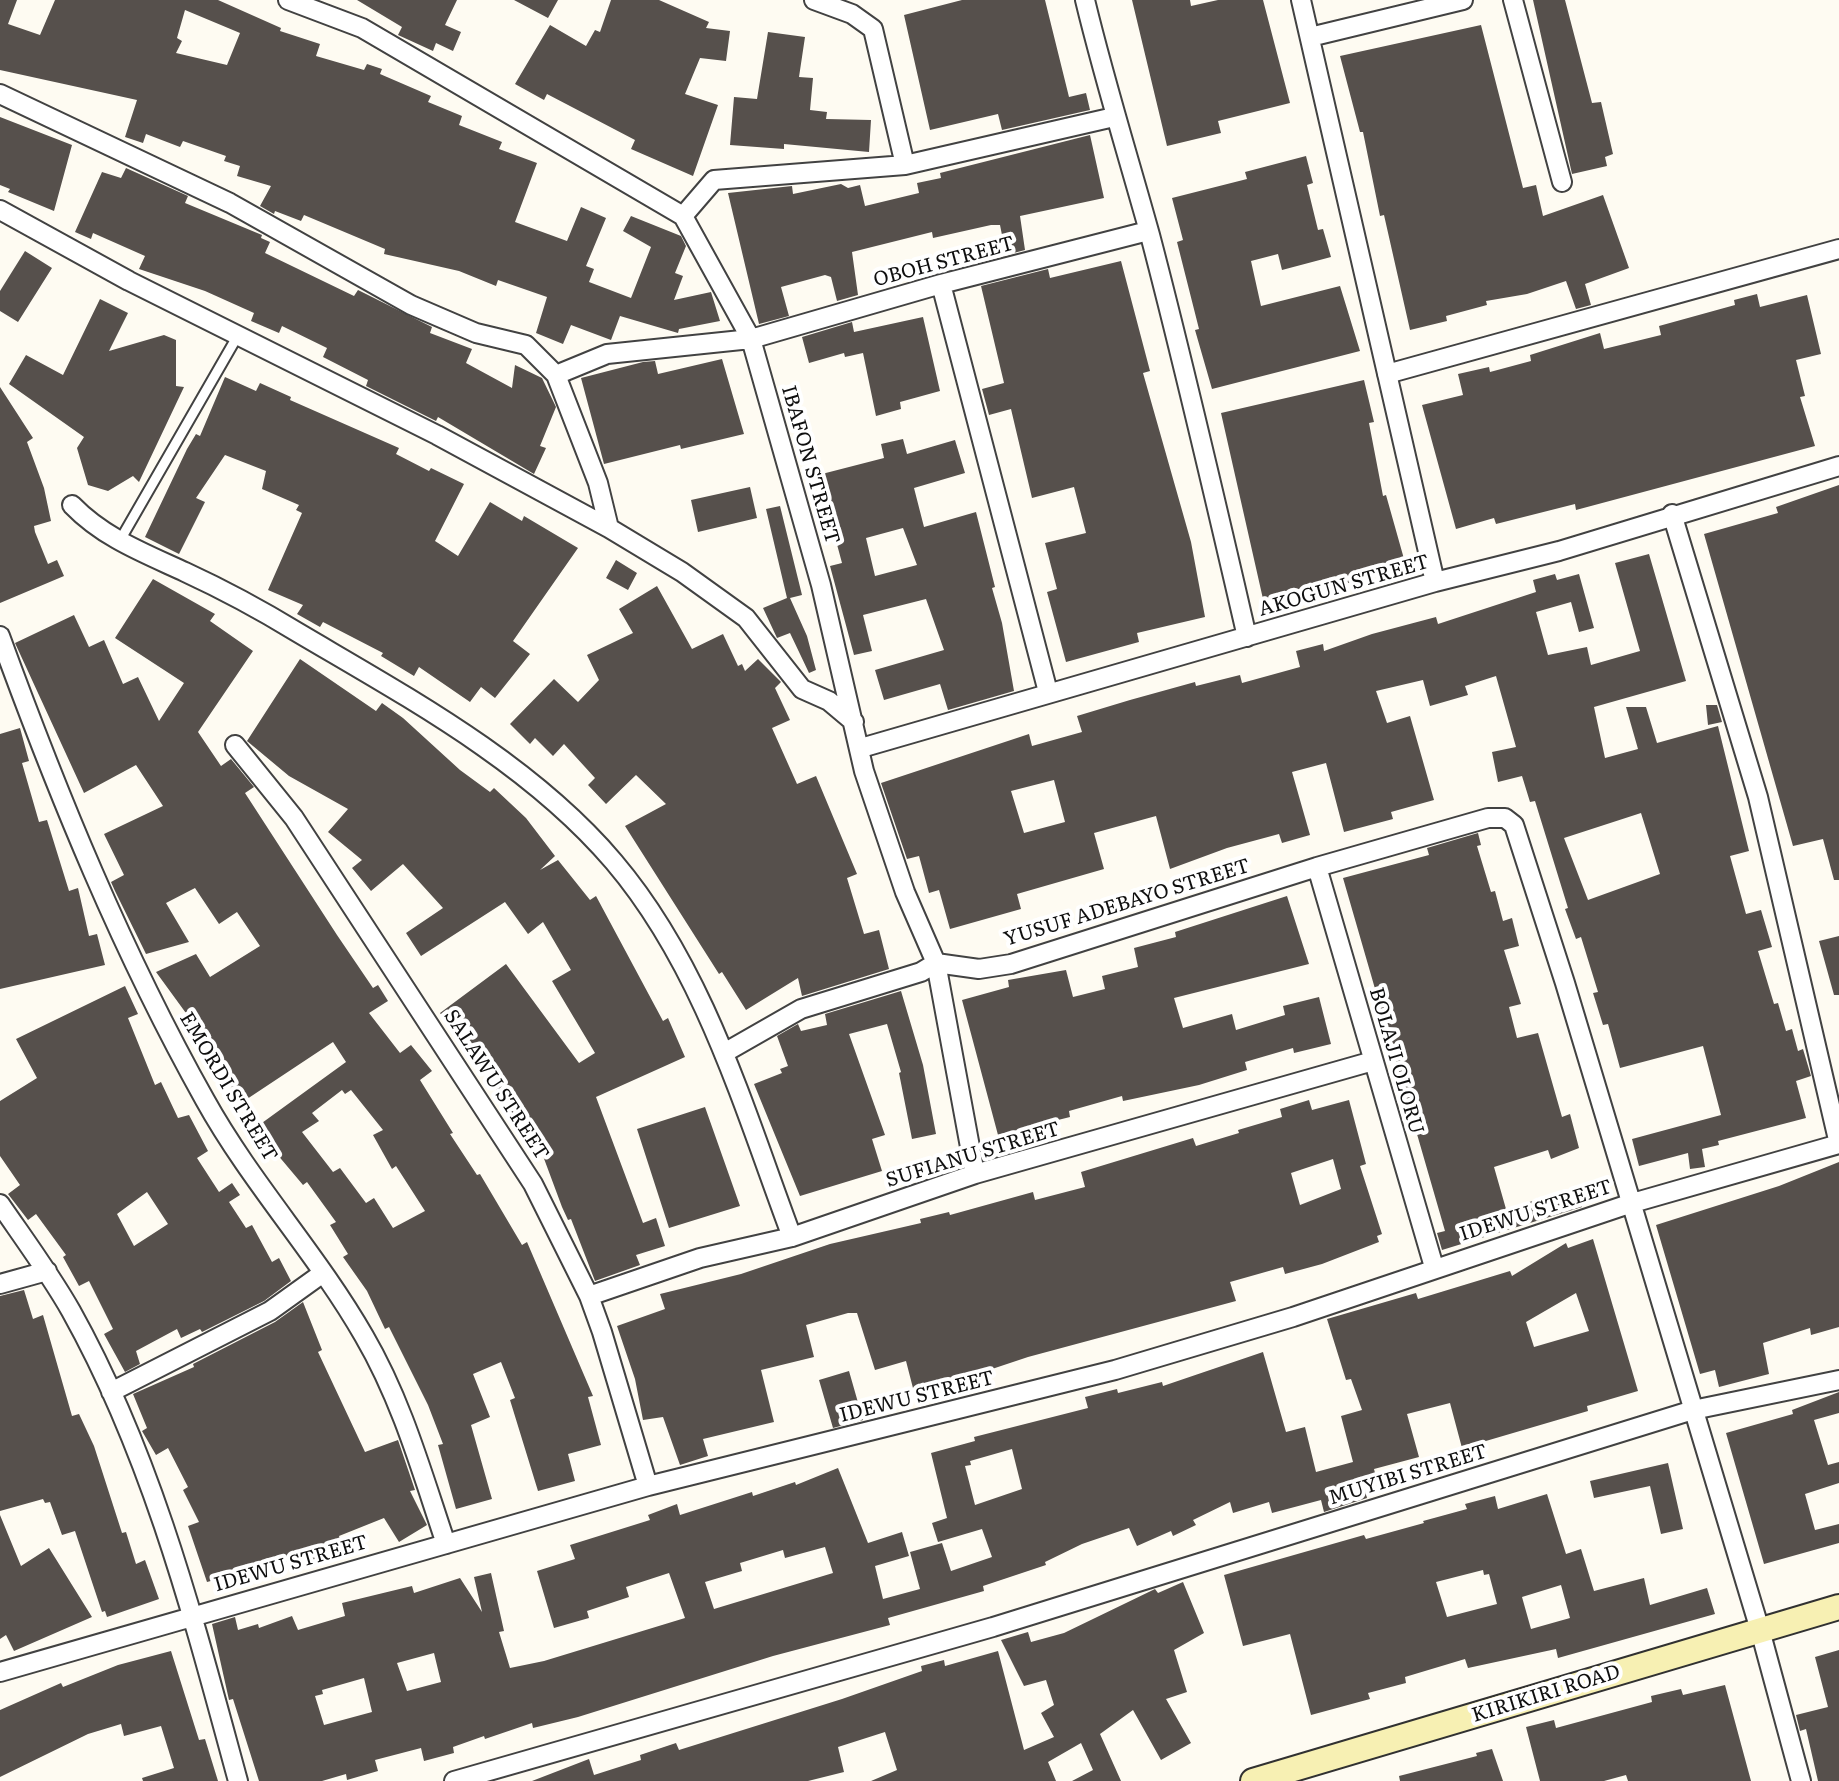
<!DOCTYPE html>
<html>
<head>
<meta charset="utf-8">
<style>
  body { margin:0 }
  canvas { display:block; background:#fefbf2 }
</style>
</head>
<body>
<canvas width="1839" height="1781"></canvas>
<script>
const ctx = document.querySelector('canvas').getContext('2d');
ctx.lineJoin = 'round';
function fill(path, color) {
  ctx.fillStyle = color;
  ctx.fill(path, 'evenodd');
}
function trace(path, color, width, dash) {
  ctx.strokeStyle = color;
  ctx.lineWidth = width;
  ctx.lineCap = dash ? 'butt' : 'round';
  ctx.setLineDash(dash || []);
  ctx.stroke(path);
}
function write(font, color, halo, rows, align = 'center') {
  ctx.font = font + ' Literata,serif';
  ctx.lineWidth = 8;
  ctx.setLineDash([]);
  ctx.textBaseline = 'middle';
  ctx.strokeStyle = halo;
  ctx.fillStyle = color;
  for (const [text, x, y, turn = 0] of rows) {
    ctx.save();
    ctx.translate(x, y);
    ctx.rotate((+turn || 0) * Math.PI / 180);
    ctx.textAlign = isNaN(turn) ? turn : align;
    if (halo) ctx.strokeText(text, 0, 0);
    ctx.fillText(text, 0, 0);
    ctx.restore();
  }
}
const building = new Path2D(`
  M0,0H17L8,24L40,35L55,0H218L281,28L280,31L320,44L316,56L364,70L367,64L382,69L380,74L431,96L428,102L462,116L459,125L502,142L499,149L537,163L515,222L567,241L581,207L606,218L586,266L594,269L589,282L631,298L651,247L623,231L631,216L681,236L686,246L675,273L683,276L674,300L711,292L720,321L679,329L678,333L620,316L611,340L571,325L563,344L536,333L547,297L498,280L496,286L459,271L384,254L385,249L304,215L301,221L275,211L274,214L260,206L271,186L237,176L240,166L224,161L226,156L183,141L180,147L146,134L143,143L125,137L137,100L0,70ZM185,10L240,33L227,65L176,53L182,41L177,38Z
  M357,0H457L445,25L461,32L453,51L436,43L433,51L398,35L402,27Z
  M514,0H558L548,18Z
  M611,0H659L709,22L706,28L730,31L726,61L700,58L685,94L718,105L693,176L631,149L635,140L547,94L544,100L515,84L550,25L586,46L595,30L600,32Z
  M962,0H1045L1069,97L1086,93L1090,110L1002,130L998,114L930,130L904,15Z
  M1132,0H1190L1191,6L1218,0H1263L1290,103L1218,121L1221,133L1167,146Z
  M1533,0H1565L1592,103L1601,102L1613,154L1605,157L1607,166L1572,174Z
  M1481,25L1523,188L1536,185L1543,216L1603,195L1629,268L1585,284L1591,305L1576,309L1566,281L1527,294L1486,301L1487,305L1446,316L1447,321L1410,330L1384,215L1380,216L1363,132H1360L1340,56Z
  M768,32L805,37L799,77L813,78L810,110L827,112L826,119L871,120L869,152L784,144V149L730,145L734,97L757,99Z
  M0,117L72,145L54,211L8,192L10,189L0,185Z
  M1090,135L1104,198L1020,216L1025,250L1006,255L1000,225H991L933,238L932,232L852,252L858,295L837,301L831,277L825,275L781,287L789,316L759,324L728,193L792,186L793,194L841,184L848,188L860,185L865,206L919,193L917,183L941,178L940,173Z
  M1306,156L1313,183L1307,185L1318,230L1323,229L1331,257L1282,270L1278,254L1251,261L1261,306L1340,286L1360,351L1212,389L1195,330L1199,329L1177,242L1183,240L1172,198L1247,179L1245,172Z
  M126,168L188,196L185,203L262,235L261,238L270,242L265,253L354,296L358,290L432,327L430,333L472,349L466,363L512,388L515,365L542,378L556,407L540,446L546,448L534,474L438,417L436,421L366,386L368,380L323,357L327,348L282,326L279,333L251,321L254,313L205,291L139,269L145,256L93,233L91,239L75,232L102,172L121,178Z
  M25,251L52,268L18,322L0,311V291Z
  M1121,261L1150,371L1143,373L1191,542L1205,617L1137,633L1139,642L1066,662L1047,592L1057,589L1045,543L1086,533L1074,487L1032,498L1011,409L989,415L982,389L1004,383L981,286L1048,269L1050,278Z
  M1757,294L1760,307L1807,295L1821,354L1796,360L1805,396L1800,397L1815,446L1576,510L1575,504L1496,524L1494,518L1456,529L1422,405L1463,395L1458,374L1489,367L1490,372L1531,361L1530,355L1600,333L1604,349L1661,335L1659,326L1735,305L1734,300Z
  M100,299L128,313L109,351L164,335L176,340V386L184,387L139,482L133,476L108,491L88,485L77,448L84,437L9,384L26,355L63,375Z
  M923,317L940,391L900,402L901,409L876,416L863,353L845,357L844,353L809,363L802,337L852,322L854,332Z
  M722,359L744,434L681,449L680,445L604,464L581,378L643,362L655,361L658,374Z
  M225,377L256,391L260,383L291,397L290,400L399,448L396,454L429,471L431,468L464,484L435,541L458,556L490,502L522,521L524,516L578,548L513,641L530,654L495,698L481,687L470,702L419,667L414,676L381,656L383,653L323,622L320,627L297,614L303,605L268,590L302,513L296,510L299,505L262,489L266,471L225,455L196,498L205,502L179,554L145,537L187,449L196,434L200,436Z
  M1364,380L1374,422L1369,423L1383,496L1386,495L1406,566L1341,585L1340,579L1263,599L1221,413Z
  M0,387L33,438L27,442L44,488L51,521L34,526L35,532L48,564L57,560L64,576L0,603Z
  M903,439L907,454L955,440L965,473L914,488L924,527L976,512L995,587L992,588L1002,623L1014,691L948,710L940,684L884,700L875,670L944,650L926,599L863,615L872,651L854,655L830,566L842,563L828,511L824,512L819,493L822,492L818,475L884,458L881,444ZM903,528L917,565L875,576L866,538Z
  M1839,485V880H1834L1823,839L1793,846L1704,534L1778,513L1776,507Z
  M750,487L757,518L698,532L691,500Z
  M780,506L802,595L790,598L807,636L816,670L809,673L790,633L777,638L763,608L787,598L766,509Z
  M1649,554L1686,681L1594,707L1605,758L1638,749L1626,707H1646L1657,743L1718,726L1749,851L1730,856L1746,914L1761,910L1772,947L1758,951L1774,1004L1778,1003L1786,1031L1792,1029L1798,1051L1803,1049L1811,1076L1796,1081L1806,1118L1718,1141L1719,1145L1702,1149L1705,1167L1690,1169L1688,1153L1639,1166L1632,1139L1721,1115L1703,1046L1620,1068L1608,1024L1603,1025L1593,993L1598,992L1581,937L1576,939L1565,909L1568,908L1535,801L1530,802L1522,776L1498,782L1492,752L1516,747L1496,676L1465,686L1468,695L1430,706L1423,680L1376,691L1387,723L1410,716L1434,800L1391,812L1393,819L1344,832L1326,763L1292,772L1310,835L1282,843L1279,834L1227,848L1170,869L1156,816L1094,833L1104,869L1017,894L1021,909L950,929L939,890L929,893L919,856L907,859L881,783L1029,734L1032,746L1082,732L1077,716L1130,700L1195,682L1196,686L1240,675L1242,683L1300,667L1296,651L1323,644L1324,651L1372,634L1436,617L1438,624L1536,592L1533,580L1555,574L1557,580L1579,574L1594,628L1579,632L1571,602L1536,612L1548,655L1587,647L1591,665L1640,651L1615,563ZM1054,780L1065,822L1024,833L1011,791ZM1641,813L1660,874L1588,900L1564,838Z
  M616,560L637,573L628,590L606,578Z
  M153,579L215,614L210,621L253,651L198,732L221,766L231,759L254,787L245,793L337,935L373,988L378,985L388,1001L369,1013L400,1053L411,1045L432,1071L420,1080L453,1133L450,1134L477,1175L480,1174L522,1245L527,1242L593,1396L588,1397L601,1445L568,1454L575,1481L538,1491L510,1400L515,1398L501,1362L473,1374L490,1417L471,1425L492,1499L456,1509L438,1445L443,1444L428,1405L389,1327L385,1329L367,1291L343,1257L348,1254L330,1225L336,1222L307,1182L303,1185L255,1128L346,1062L333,1042L241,1103L199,1031L156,972L196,954L210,977L260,946L237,912L219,924L195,888L166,903L189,942L146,954L115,891L111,882L124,875L104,834L163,806L136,765L84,793L15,643L74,615L89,647L104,640L123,684L138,677L159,721L184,683L115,638ZM342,1090L345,1094L351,1090L383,1130L373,1135L392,1169L396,1166L425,1211L393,1228L374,1198L366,1203L340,1168L333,1172L302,1132L319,1121L312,1113Z
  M657,586L692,649L723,634L738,666L742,664L745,671L758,659L781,682L775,688L790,720L772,728L797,784L816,776L857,874L847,878L864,934L879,930L889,969L802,996L798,978L746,1010L722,972L719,974L625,826L666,804L636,775L606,804L588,785L595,778L564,744L553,756L535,738L530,744L510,724L554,679L578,702L599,680L587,655L633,633L619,609Z
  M300,659L376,711L382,703L403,718L460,770L490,792L494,788L526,818L555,856L540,870L558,860L590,900L596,896L663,1021L668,1018L685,1057L596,1097L643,1223L656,1218L665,1246L636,1255L640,1265L595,1281L571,1219L568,1220L562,1207L530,1121L517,1126L506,1099L503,1101L464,1034L459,1038L440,1013L506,964L579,1063L595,1053L552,981L571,970L543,922L528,934L505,902L421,956L406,933L443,908L403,864L371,891L352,868L362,860L328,832L348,809L289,776L247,741Z
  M1706,705H1717L1722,722L1708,725Z
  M20,728L29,761L22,763L39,822L47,820L69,891L78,888L89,936L97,934L105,965L0,989V734Z
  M1478,833L1481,845L1477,846L1491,892L1495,891L1503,921L1512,918L1519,946L1504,950L1521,1004L1509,1007L1517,1038L1538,1033L1562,1117L1570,1114L1579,1148L1551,1159L1548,1150L1494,1167L1506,1209L1576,1188L1582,1207L1442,1250L1437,1233L1445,1231L1343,878L1429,855L1427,848Z
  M1287,896L1309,964L1174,998L1183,1028L1232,1014L1236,1030L1285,1015L1283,1006L1319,997L1331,1044L1294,1053L1293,1048L1245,1062L1247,1070L1199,1085L1123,1101L1122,1096L1069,1111L1070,1117L998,1135L962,1000L1009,987L1008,980L1066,970L1073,997L1105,989L1102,976L1138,967L1134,948L1176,937L1175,932Z
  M1839,936V995H1834L1819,941Z
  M125,986L138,1014L128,1018L155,1085L161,1082L178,1118L189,1115L208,1151L197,1158L219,1192L232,1183L240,1195L229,1202L246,1228L252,1225L272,1262L279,1258L291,1281L264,1301L202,1332L200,1329L181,1338L177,1329L136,1351L140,1364L125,1372L104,1334L113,1329L89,1281L79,1286L63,1257L66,1255L36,1214L28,1220L8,1194L20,1185L0,1156V1101L37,1078L16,1039ZM147,1192L168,1224L134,1246L117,1214Z
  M901,991L923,1065L936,1134L912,1139L899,1073L901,1072L887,1024L849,1034L885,1135L872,1139L882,1171L800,1196L754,1084L782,1073L780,1069L788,1066L777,1036L798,1024L801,1031L827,1025L825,1014Z
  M1309,1100L1312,1110L1349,1100L1366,1164L1360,1166L1382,1234L1377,1236L1379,1242L1322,1264L1285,1274L1283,1267L1230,1282L1236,1301L1028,1357L986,1371L988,1380L955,1389L953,1381L914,1392L906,1361L875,1370L857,1313H848L806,1325L814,1357L761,1370L774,1422L703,1439L708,1456L680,1465L663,1417L643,1420L635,1379L617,1326L665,1309L660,1294L741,1274L830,1244L921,1223L920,1219L949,1212L950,1215L1033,1192L1035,1200L1085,1187L1081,1172L1193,1138L1196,1146L1239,1133L1238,1130L1282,1117L1280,1109ZM1333,1159L1341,1189L1300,1205L1291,1173Z
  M705,1107L740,1206L669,1228L637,1129Z
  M1839,1162V1327L1811,1335L1810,1328L1763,1343L1769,1374L1719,1387L1715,1370L1700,1374L1656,1225L1779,1186Z
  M1593,1239L1638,1391L1587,1406L1588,1411L1462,1448L1450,1403L1407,1414L1419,1457L1374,1469L1375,1473L1362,1477L1367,1498L1324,1512L1321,1500L1272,1513L1269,1502L1233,1513L1230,1502L1193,1520L1196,1525L1173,1536L1171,1531L1137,1546L1129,1528L1082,1544L1045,1562L1046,1565L983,1586L984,1591L888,1618L890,1625L773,1656L578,1717L533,1728L532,1723L485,1739L484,1736L453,1747L454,1753L424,1761L421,1748L375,1760L378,1771L347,1780L346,1774L322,1781H259L233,1699L229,1700L212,1624L235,1617L238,1630L258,1624L259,1628L292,1616L298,1630L345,1616L342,1603L412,1586L414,1593L460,1578L482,1612L474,1577L491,1573L504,1631L499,1632L510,1668L544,1661L685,1618L669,1573L626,1587L629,1597L587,1611L589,1618L554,1628L537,1571L575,1559L570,1545L650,1520L648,1515L677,1504L680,1515L752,1492L753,1496L795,1482L796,1485L838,1468L868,1543L902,1532L909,1556L875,1566L883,1599L920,1589L910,1552L942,1543L951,1571L992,1557L982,1529L938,1542L932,1523L947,1518L931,1453L975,1441L974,1437L1088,1408L1085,1397L1117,1389L1118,1393L1162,1382L1163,1386L1263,1352L1286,1432L1305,1427L1316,1472L1353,1462L1341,1416L1362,1410L1351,1379L1346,1380L1327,1319L1416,1293L1418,1299L1510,1271L1512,1276L1566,1243L1568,1248ZM1576,1293L1589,1331L1534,1347L1526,1322ZM1012,1449L1022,1489L975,1505L965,1466L971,1465L970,1461ZM825,1547L833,1573L714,1609L705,1582L742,1571L740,1563L783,1550L785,1558ZM434,1653L441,1682L407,1691L397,1663ZM364,1678L372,1712L324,1725L315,1696L323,1694L322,1690Z
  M24,1290L33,1319L43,1315L72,1416L79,1414L94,1446L122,1533L126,1532L136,1564L145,1560L159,1599L107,1617L105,1611L102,1612L75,1531L62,1535L50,1502L45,1503L43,1499L0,1511V1296Z
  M303,1302L322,1350L318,1352L365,1452L398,1440L415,1490L410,1491L427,1525L399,1542L384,1518L339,1536L345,1554L308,1566L306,1556L207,1582L188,1526L199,1522L183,1490L188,1487L168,1448L156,1455L142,1431L147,1428L133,1394L194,1367L193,1364L275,1322Z
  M849,1371L863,1420L833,1428L819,1380Z
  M1839,1392V1413L1814,1420L1828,1465L1839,1462V1483L1805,1494L1815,1530L1839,1524V1543L1764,1564L1726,1433L1793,1414L1792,1410Z
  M1668,1463L1683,1529L1661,1534L1650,1486L1594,1498L1590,1481Z
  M1547,1494L1566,1554L1581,1549L1594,1591L1644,1578L1650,1605L1707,1588L1715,1614L1558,1658L1556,1649L1468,1668L1465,1659L1405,1677L1406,1683L1368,1693L1370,1699L1311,1715L1290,1634L1243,1646L1224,1575L1364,1535L1366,1539L1424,1523L1423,1521L1467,1509L1465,1504L1495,1496L1498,1509ZM1483,1570L1484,1575L1489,1574L1497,1604L1447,1617L1436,1582ZM1561,1585L1570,1618L1531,1629L1522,1597Z
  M0,1515L21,1566L49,1548L92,1617L14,1651L6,1635L0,1639Z
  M1183,1582L1204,1633L1174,1650L1187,1692L1166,1699L1191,1743L1161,1760L1133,1710L1100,1734L1121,1781H1072L1093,1770L1081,1743L1048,1762L1056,1781H871L897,1770L885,1732L838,1747L844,1772L808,1781H532L589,1759L594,1775L641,1760L640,1755L676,1743L679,1750L842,1699L922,1671L921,1666L944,1660L945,1666L998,1651L1024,1750L1054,1737L1041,1713L1054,1705L1046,1680L1024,1686L1001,1640L1028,1632L1031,1642L1064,1633L1155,1589L1158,1593Z
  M1839,1650V1781H1818L1806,1729L1800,1731L1796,1715L1828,1707L1815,1657Z
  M171,1651L199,1740L205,1739L218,1781H143L142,1778L174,1768L161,1726L124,1736L121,1724L88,1734L0,1777V1710L61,1683L63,1687L118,1665Z
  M1725,1685L1751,1781H1628L1626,1775L1604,1781H1540L1526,1727L1554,1720L1556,1728L1652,1702L1651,1696L1681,1689L1683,1695Z
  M1492,1749L1503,1781H1400L1399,1776L1477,1756L1476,1753Z`);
const service = new Path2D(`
  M119,542L237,337`);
const minor = new Path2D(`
  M288,0L362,28L683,216L751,339L821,585L864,771L905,892L936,963L975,1174
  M814,0L852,14L873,29L905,165
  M1085,0C1104,79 1128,156 1150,235C1185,368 1216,503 1247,637
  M1301,0L1435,582
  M1513,0L1562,182
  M1310,37L1463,0
  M0,94L230,203L411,305L476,333L526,345L556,375L607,354L751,339L941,284L1148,231
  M0,210L129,281L437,435L609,528L682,572L746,618L802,689L829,701L854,722
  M683,216L714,180L905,165L1114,117
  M941,284L1048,692
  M1387,374L1839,249
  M556,375L598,483L609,528
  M72,505C104,538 144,553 185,572C224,590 261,610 297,632C407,697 530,763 614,862C704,968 744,1109 792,1237
  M1672,514L1758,797L1839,1144
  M0,636C58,795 122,952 205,1100C251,1183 317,1254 364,1336C402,1401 422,1473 446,1544
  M235,745L294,818L533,1184L589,1296L602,1332L648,1486
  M861,748L1435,582L1559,551L1839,466
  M1317,867L1434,1267
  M724,1053L801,1009L921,972L936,963L979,969L1011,964L1317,867L1488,818H1505L1514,825L1565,983L1760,1630L1801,1781
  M0,1204C24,1239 50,1274 71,1311C153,1458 194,1620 238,1781
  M0,1284L47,1271
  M589,1296L700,1258L792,1237L975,1174L1373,1061
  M111,1392L270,1311L323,1273
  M0,1672L648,1486L1115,1370L1293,1317L1629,1204L1839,1144
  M454,1781L993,1627L1693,1410L1839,1380`);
const secondary = new Path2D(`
  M1253,1781L1839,1607`);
const streetNames = [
  ["OBOH STREET",944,262,-15],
  ["IBAFON STREET",810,465,74],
  ["AKOGUN STREET",1344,586,-16],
  ["YUSUF ADEBAYO STREET",1127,903,-17],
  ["BOLAJI OLORU",1396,1061,74],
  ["SALAWU STREET",496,1085,57],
  ["EMORDI STREET",228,1087,59],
  ["SUFIANU STREET",973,1155,-17],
  ["IDEWU STREET",1536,1211,-18],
  ["IDEWU STREET",917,1397,-14],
  ["MUYIBI STREET",1408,1475,-17],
  ["IDEWU STREET",291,1564,-16],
  ["KIRIKIRI ROAD",1546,1694,-17]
];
fill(building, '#56504c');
trace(service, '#424242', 13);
trace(minor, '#424242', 22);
trace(secondary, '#313131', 28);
trace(service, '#fff', 9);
trace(minor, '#fff', 18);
trace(secondary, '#f7f0b3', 24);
write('20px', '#0f0f0f', '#fff', streetNames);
</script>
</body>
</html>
